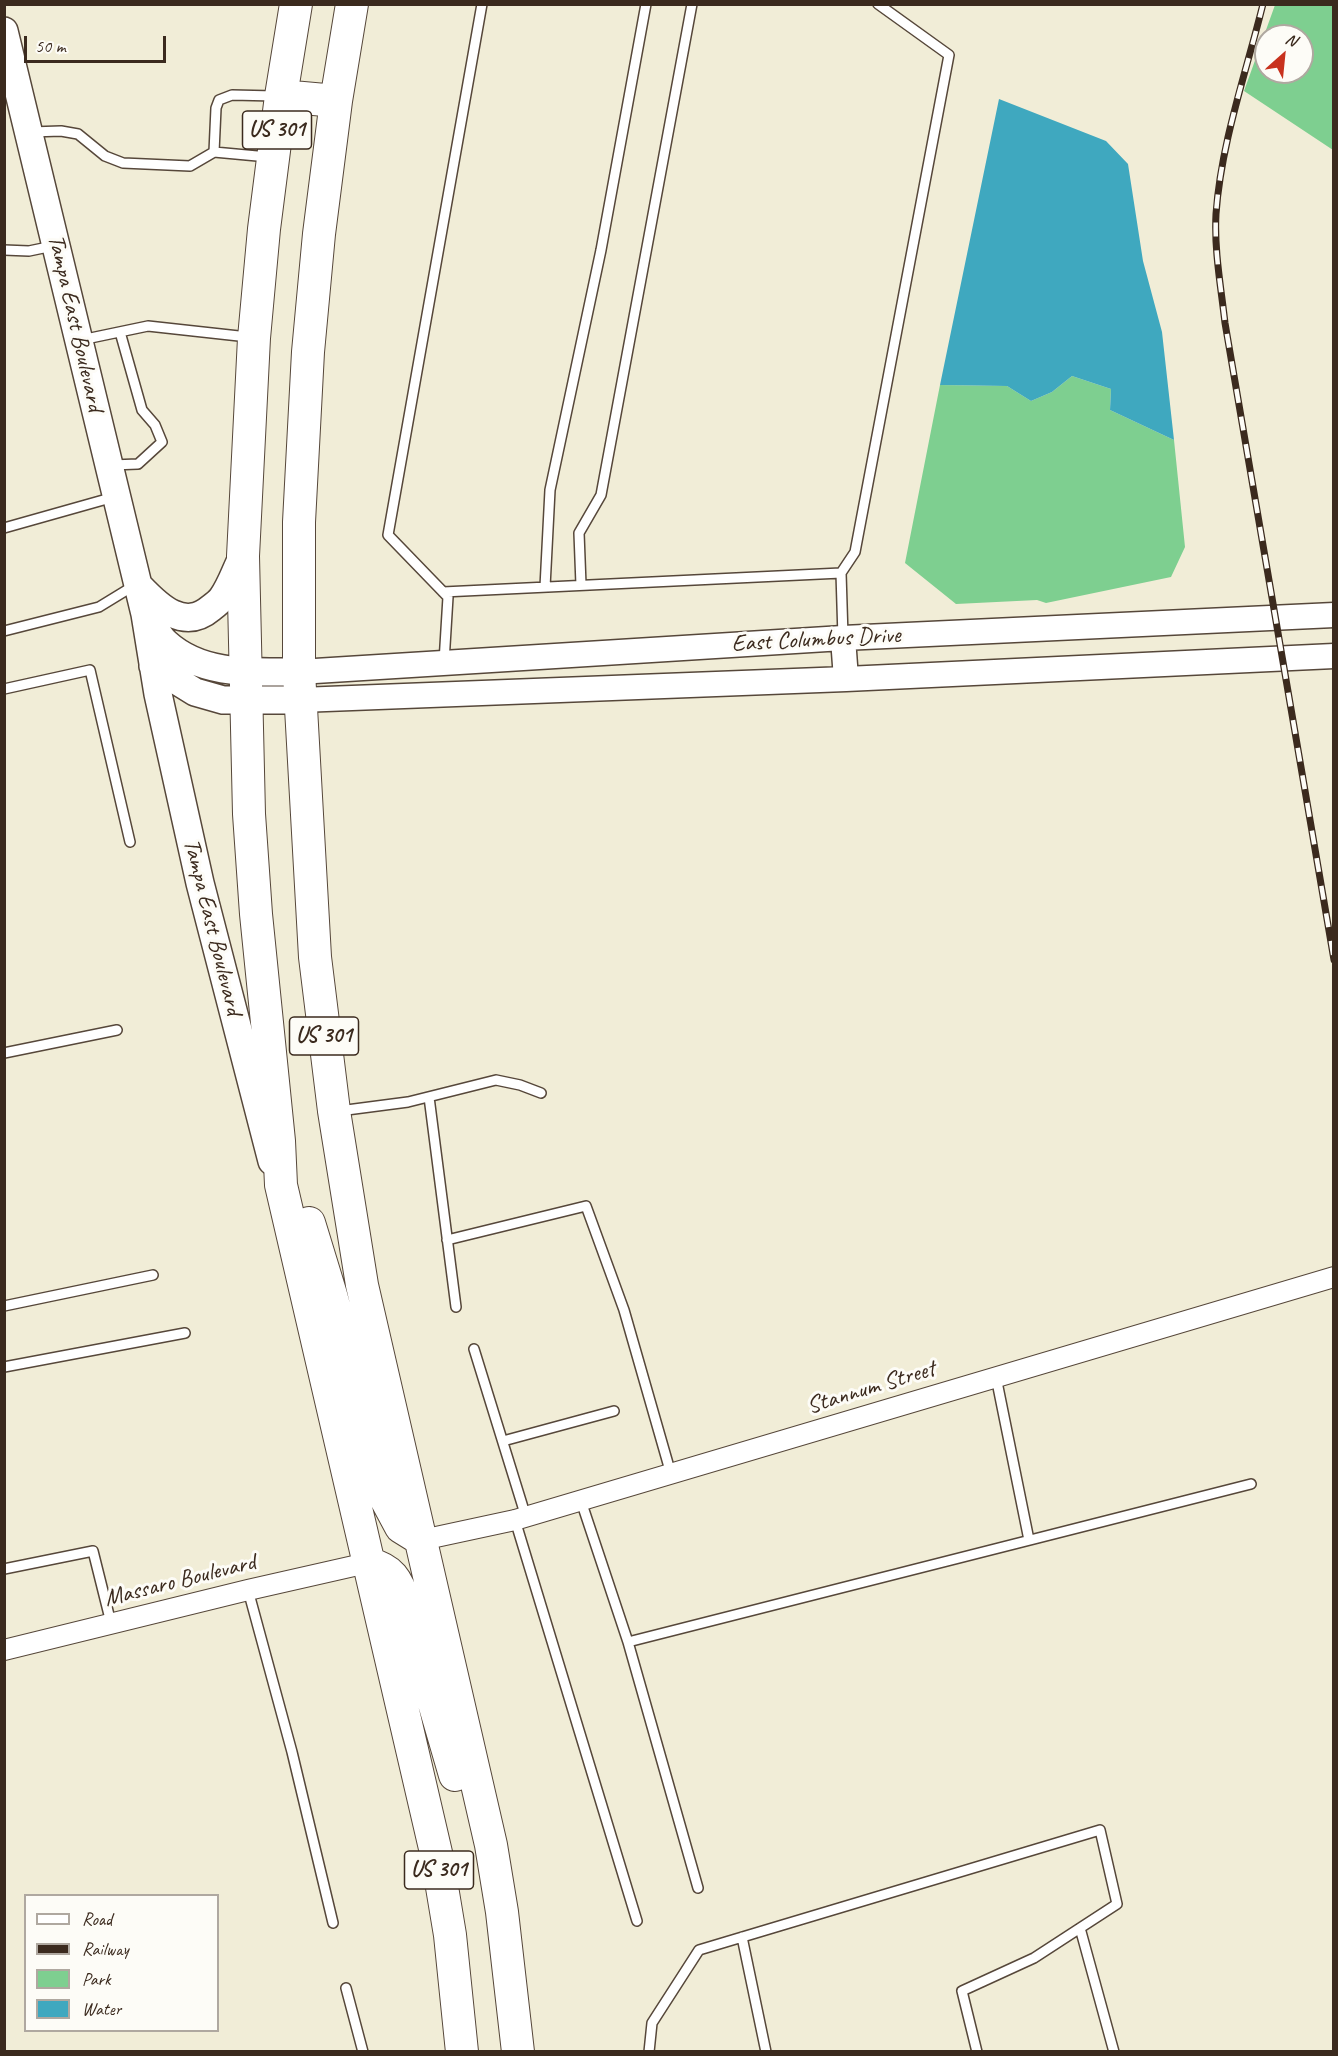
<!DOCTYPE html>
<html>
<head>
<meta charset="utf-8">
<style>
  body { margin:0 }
  #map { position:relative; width:1338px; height:2056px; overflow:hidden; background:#f1edd7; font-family:Caveat,sans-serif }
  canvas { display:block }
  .frame { position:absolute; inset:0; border:6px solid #3b2a1e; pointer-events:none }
  .legend { position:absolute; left:24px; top:1894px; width:195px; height:138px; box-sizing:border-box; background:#fdfcf7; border:2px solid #afa8a0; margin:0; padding:8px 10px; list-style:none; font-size:18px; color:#3b2a1e }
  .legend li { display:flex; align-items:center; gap:12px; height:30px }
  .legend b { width:30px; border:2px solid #afa8a0 }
  .north { position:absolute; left:1254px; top:24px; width:60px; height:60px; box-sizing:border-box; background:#fdfcf7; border:2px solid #afa8a0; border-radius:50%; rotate:27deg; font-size:16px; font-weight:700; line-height:24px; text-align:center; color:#3b2a1e }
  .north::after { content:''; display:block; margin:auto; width:21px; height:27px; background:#c8321e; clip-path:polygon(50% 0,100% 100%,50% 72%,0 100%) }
  .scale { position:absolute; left:24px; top:36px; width:142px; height:27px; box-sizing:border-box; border:3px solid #3b2a1e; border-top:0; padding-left:8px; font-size:18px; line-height:21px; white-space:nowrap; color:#3b2a1e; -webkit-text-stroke:4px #fdfcf7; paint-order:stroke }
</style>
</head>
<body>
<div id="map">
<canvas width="1338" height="2056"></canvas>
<div class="frame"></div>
<ul class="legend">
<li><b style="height:8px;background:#fff"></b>Road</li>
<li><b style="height:8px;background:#3b2a1e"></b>Railway</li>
<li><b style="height:16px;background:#7ecf90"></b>Park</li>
<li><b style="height:16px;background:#3fa8bf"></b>Water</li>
</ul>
<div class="north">N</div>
<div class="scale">50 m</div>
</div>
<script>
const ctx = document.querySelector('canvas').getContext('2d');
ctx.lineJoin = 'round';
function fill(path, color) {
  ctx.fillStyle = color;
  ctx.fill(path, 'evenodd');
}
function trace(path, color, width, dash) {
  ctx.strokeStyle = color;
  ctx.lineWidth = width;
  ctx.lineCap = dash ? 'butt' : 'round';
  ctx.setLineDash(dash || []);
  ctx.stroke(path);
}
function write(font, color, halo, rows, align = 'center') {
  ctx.font = font + ' Caveat,sans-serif';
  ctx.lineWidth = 6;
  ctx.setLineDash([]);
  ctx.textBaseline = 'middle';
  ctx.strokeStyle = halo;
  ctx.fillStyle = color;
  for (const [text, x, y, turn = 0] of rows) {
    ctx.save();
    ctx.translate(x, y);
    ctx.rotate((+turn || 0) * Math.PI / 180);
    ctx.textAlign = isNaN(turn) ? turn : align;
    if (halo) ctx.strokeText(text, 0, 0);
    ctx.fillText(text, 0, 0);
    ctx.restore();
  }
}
const green = new Path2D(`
  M1275,5H1333V150L1244,91ZM1266,36H1302V72H1266Z
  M1072,376L1111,389L1110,410L1174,440L1185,547L1171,577L1046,603L1037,600L956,604L905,563L940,385L1007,386L1031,401L1052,392Z`);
const water = new Path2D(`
  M999,99L1106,141L1128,164L1143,261L1162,332L1174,440L1110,410L1111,389L1072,376L1052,392L1031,401L1007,386L940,385Z`);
const service = new Path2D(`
  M31,132L61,131L78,134L105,156L123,163L190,166L214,152L268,157
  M214,152L216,108L219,100L232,95L275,96
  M4,250L29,251L53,246
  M81,340L148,326L248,337
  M112,465L138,464L162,442L155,425L142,410L120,332
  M4,528L114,497
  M841,573L855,552L949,55L878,4
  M581,585L579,533L601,495L692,4
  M545,587L550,490L601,250L646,4
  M443,592L841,573L843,637
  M4,631L99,607L135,585
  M444,662L448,597L388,535L482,4
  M4,689L90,670L130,842
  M4,1053L117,1030
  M429,1097L456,1307
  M339,1111L408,1102L496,1080L520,1085L541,1093
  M447,1240L586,1206L624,1310L671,1474
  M4,1306L153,1275
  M474,1349L526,1517
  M4,1367L185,1333
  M996,1377L1029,1540
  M503,1441L614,1411
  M581,1501L628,1642L698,1888
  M515,1520L637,1921
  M4,1569L93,1551L111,1623
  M248,1590L292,1752L333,1923
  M628,1642L1251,1484
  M1080,1928L1114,2052
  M742,1937L766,2052
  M346,1988L363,2052
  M649,2052L652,2023L699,1950L1100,1830L1117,1904L1034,1958L962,1991L977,2052`);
const minor = new Path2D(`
  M422,1540L515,1520L1334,1277
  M4,1650L248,1590L367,1563`);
const tertiary = new Path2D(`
  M843,638L846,679
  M299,672L843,638L1334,615
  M300,700L846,679L1334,656`);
const secondary = new Path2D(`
  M4,31L145,614L158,694L200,883L272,1161
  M140,587C159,607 184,631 211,608C215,605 219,602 222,598C231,586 236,569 243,556
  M147,616C153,625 158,636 166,643C202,676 254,672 299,672
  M153,666L195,692L223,700H300`);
const primary = new Path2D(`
  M296,4L281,96L264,229L254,338L243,556L249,814L256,914L279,1141L281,1185L437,1857L450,1935L462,2052
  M352,4L336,101L319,234L308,352L299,522V672L315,957L334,1111L362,1285L491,1845L502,1912L518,2052
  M281,96L336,101
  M309,1223L331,1295L386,1499L401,1527L422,1540
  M367,1563C393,1570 396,1579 405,1603L455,1775`);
const rail = new Path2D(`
  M1263,4C1246,73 1221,143 1216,214C1214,250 1221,287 1225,323L1334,960`);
const shields = [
  [277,130,69],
  [324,1036,69],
  [439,1870,69]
];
const shieldNames = [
  ["US 301",277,130],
  ["US 301",324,1036],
  ["US 301",439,1870]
];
const streetNames = [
  ["Tampa East Boulevard",75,323,77],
  ["East Columbus Drive",816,640,-3],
  ["Tampa East Boulevard",212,927,76],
  ["Stannum Street",871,1388,-17],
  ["Massaro Boulevard",180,1581,-14]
];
fill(green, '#7ecf90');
fill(water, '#3fa8bf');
trace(service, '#56473a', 12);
trace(minor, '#56473a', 22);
trace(tertiary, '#56473a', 27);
trace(secondary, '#56473a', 30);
trace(primary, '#56473a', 34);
trace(service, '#fff', 9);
trace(minor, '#fff', 20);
trace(tertiary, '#fff', 24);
trace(secondary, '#fff', 27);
trace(primary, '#fff', 32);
trace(rail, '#3b2a1e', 7);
trace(rail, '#fdfcf7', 4.5, [14]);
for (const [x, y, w] of shields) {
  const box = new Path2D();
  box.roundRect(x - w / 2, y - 19, w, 38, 4.5);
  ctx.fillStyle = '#fdfcf7';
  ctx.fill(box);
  trace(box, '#3b2a1e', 1.5);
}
write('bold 22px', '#3b2a1e', null, shieldNames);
write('24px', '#3b2a1e', '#fdfcf7', streetNames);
</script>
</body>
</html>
